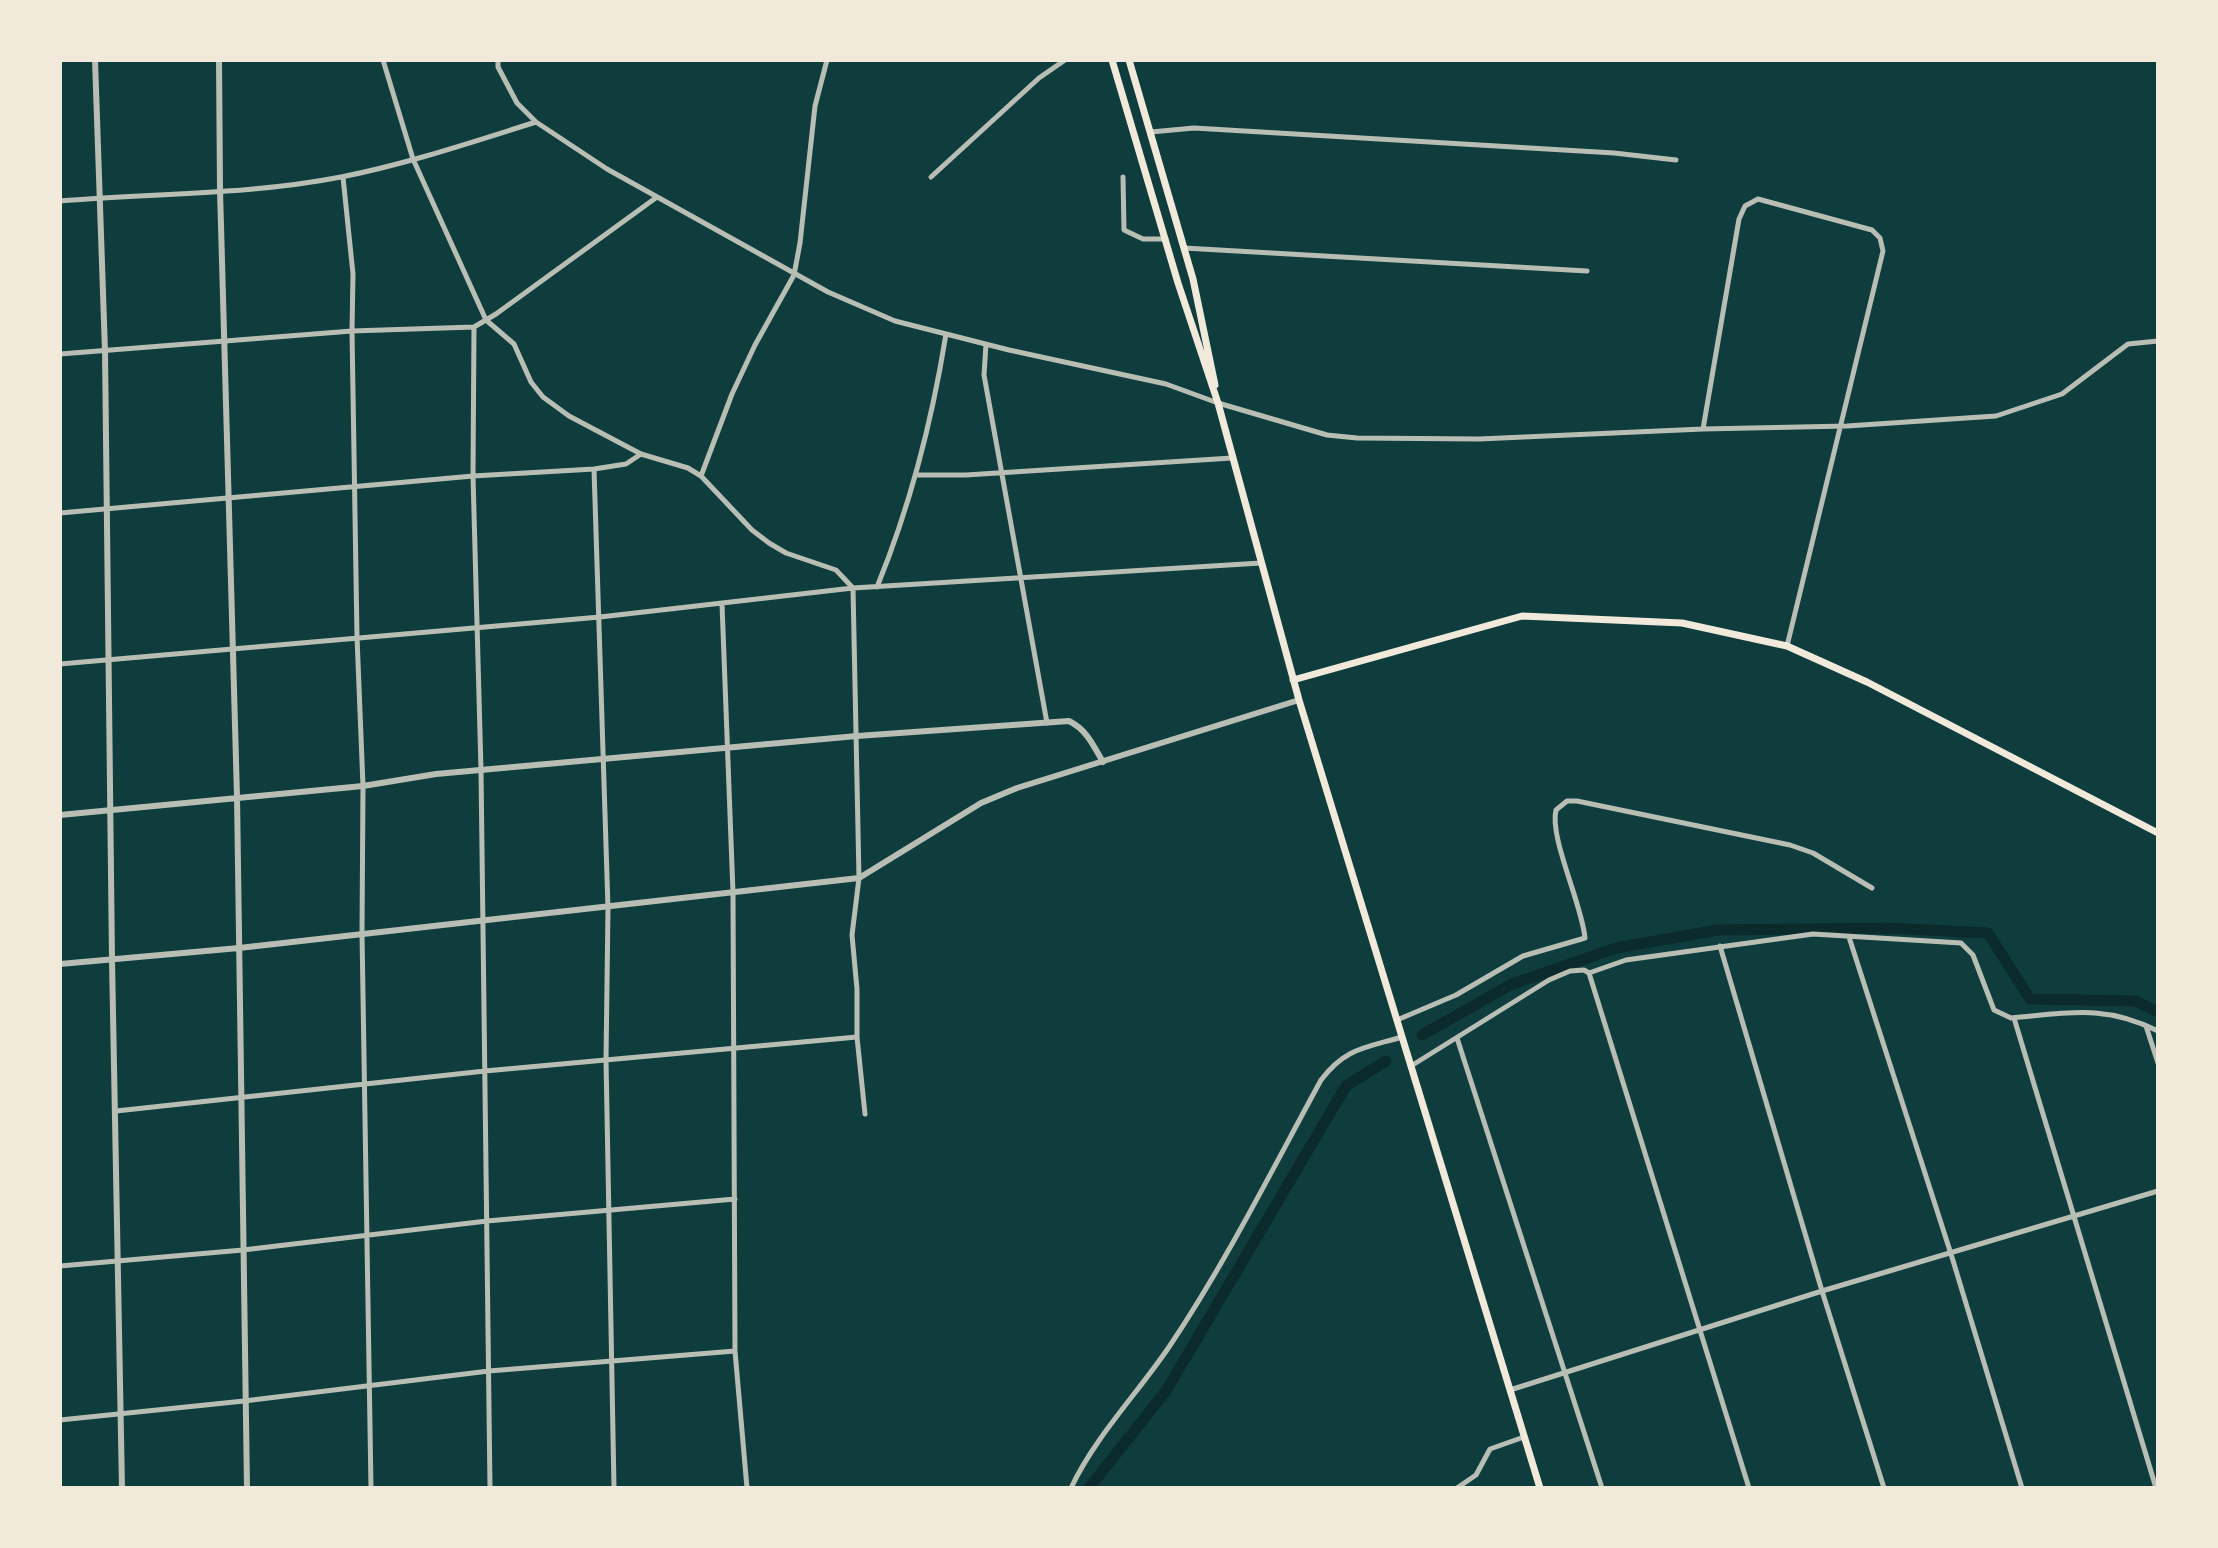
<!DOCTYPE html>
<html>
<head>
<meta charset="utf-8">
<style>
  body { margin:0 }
  #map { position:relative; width:2218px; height:1548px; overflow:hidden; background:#0f3d3e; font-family:"Work Sans",sans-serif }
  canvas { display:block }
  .frame { position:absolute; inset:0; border:62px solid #f1e9da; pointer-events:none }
</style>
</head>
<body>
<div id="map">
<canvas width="2218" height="1548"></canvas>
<div class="frame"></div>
</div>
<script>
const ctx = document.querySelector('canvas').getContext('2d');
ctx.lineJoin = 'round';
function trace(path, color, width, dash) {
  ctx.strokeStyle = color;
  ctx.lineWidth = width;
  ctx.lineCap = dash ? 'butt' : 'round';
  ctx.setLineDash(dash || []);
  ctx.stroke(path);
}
const canal = new Path2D(`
  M1422,1035L1510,985L1616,948L1718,930L1888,928L1988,933L2030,999L2135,1001L2158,1012
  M1089,1488L1166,1391L1346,1086L1386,1061`);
const minor = new Path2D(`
  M383,60L413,159L486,320L514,344L531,382L543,397L569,416L641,454L688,468L701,476L752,530L769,543L786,553L836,570L853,588L859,878L852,935L857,989V1037L865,1114
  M498,60V67L517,103L536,122L607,169L828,292L895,321L1009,350L1166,384L1218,403L1327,435L1357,438L1479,439L1703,429L1847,426L1996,416L2062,394L2128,344L2158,341
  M1151,132L1194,128L1614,153L1676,160
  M343,177L353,274L352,331L357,637L363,786L362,933L371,1488
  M931,177L1039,78L1065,60
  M1123,177L1124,230L1143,239H1166
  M60,201C153,193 249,195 341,177C407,164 472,142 536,122
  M1184,248L1587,271
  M474,327L473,476L481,770L490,1488
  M986,344L984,375L1047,723
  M60,354L352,331L474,327L496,314L657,197
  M1703,429L1739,219L1745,206L1758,199L1872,230L1880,238L1883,251L1787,646
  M594,469L608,908L606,1060L614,1488
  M917,475H966L1232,458
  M701,476L732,394L755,345L794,275L800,243L815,106L827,60
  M60,513L473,476L594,469L626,464L641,454
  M877,587C911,504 932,421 946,334
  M722,604L733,893L735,1351L747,1488
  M60,664L600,617L853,588L1261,563
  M1849,937L1951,1254L2022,1488
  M1720,946L1822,1291L1884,1488
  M1589,973L1749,1488
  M2014,1018L2156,1488
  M1397,1020L1456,995L1523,956L1585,938C1582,904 1549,837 1556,810L1567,801H1577L1790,845L1813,853L1872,888
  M2146,1026L2158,1063
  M1457,1038L1602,1488
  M1411,1066L1549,980L1570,971L1584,970L1589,973L1626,960L1813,934L1961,943L1973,955L1994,1010L2011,1018C2068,1013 2104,1004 2158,1031
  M116,1111L485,1071L857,1037
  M60,1266L243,1250L487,1221L735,1199
  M1510,1390L1822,1291L2158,1191
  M60,1420L244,1401L489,1371L735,1351
  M1071,1488C1095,1437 1137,1394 1169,1347C1226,1262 1272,1170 1321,1080C1345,1048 1365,1048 1402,1037
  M1457,1488L1476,1475L1490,1449L1524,1437`);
const tertiary = new Path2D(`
  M95,60L105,351L112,960L122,1488
  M219,60L220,190L237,796L247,1488
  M60,815L363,786L436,774L857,736L1069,721C1087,730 1093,745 1103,762
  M60,964L239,948L859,878L981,803L1017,788L1299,700`);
const secondary = new Path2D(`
  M1112,60L1178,283L1218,403L1299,700L1540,1488
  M1129,60L1193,279L1215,385
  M1293,680L1522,616L1682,623L1787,646L1867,682L2158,833`);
trace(canal, '#0a2a2b', 11);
trace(minor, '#b8beb3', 5);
trace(tertiary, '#b8beb3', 6);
trace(secondary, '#f1e9da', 7);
</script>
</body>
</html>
